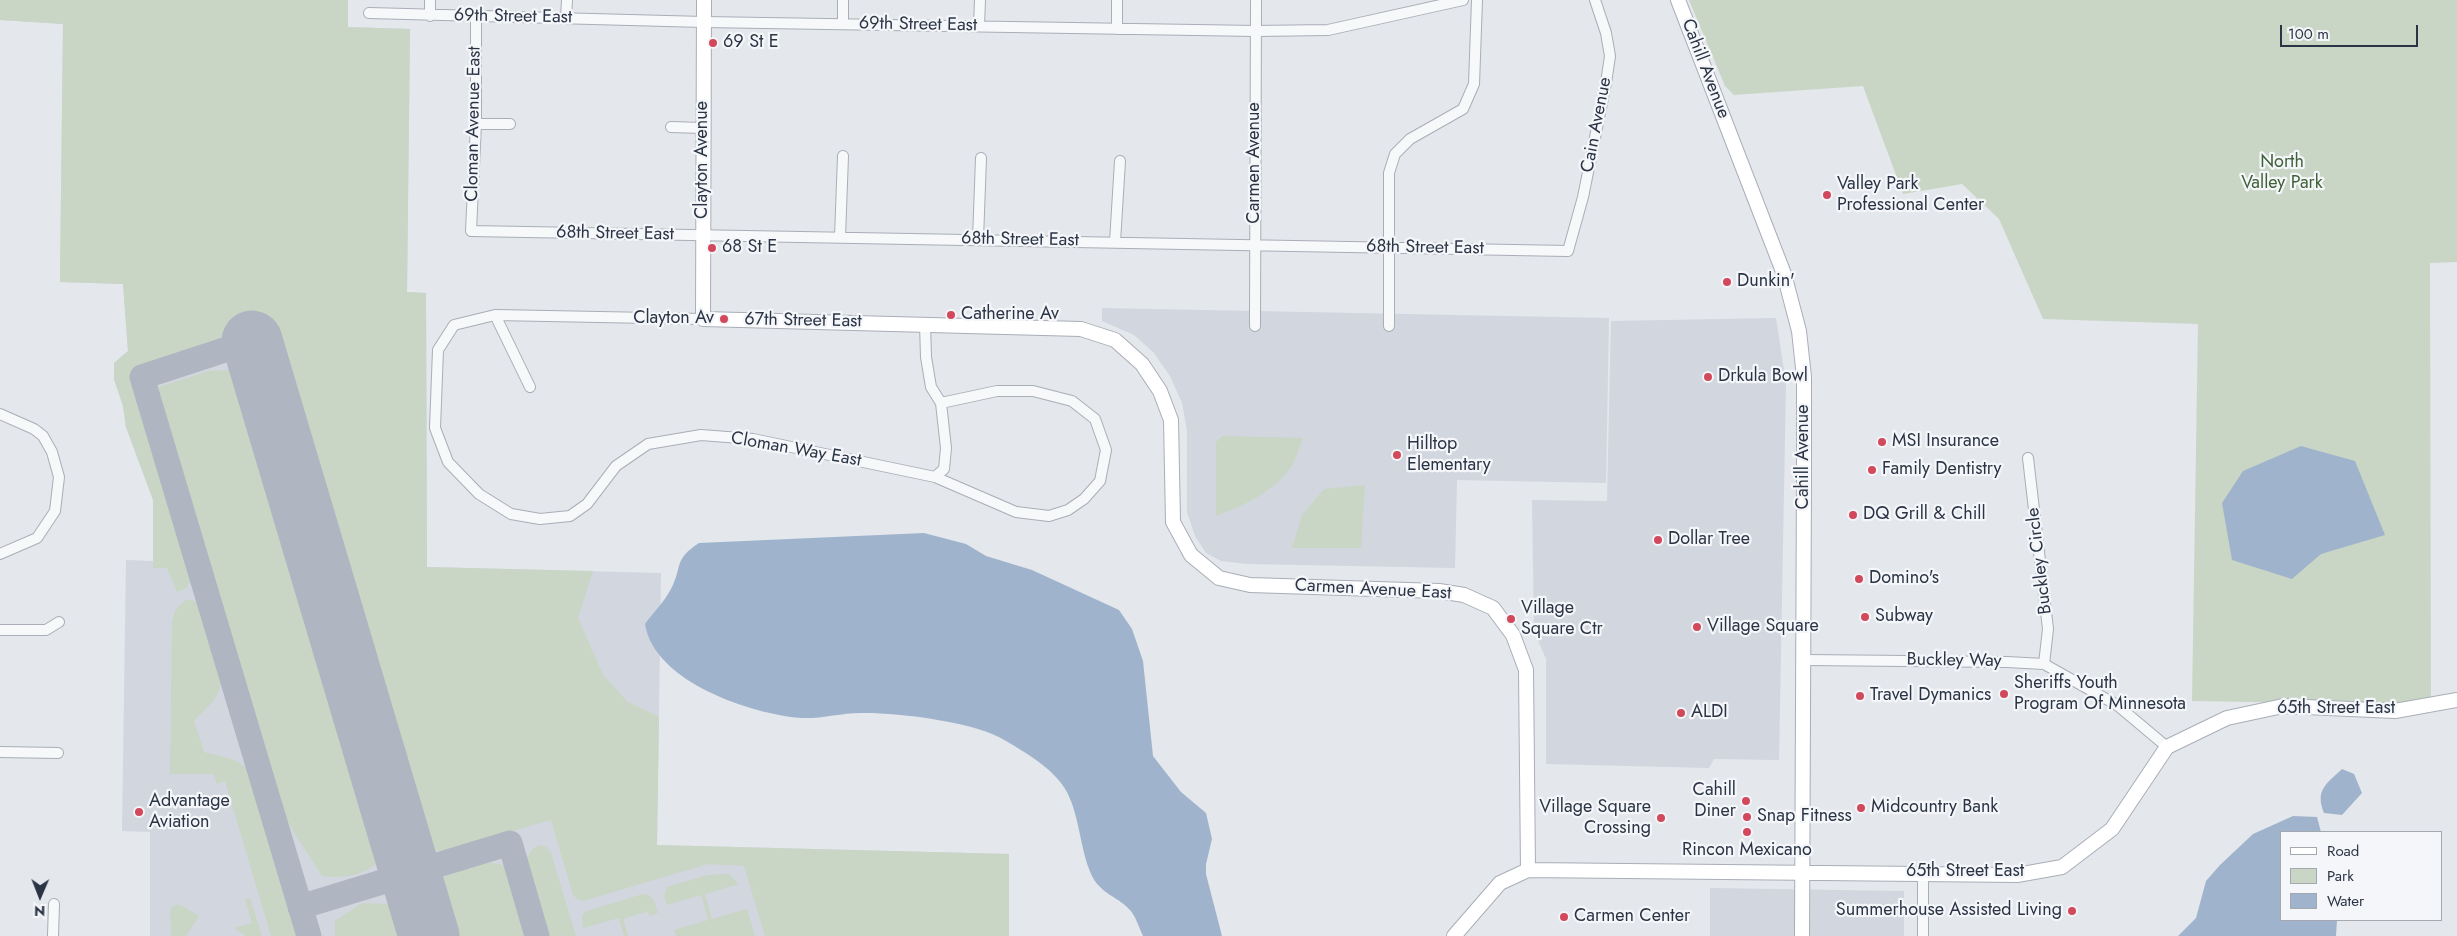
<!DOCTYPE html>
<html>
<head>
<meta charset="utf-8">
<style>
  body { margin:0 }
  #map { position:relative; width:2457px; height:936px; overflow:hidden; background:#e4e7ec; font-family:Jost,sans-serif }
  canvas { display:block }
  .legend { position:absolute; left:2280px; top:831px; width:162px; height:90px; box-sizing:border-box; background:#f4f6f9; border:1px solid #a4a8b1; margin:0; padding:6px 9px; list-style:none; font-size:15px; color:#2b3445 }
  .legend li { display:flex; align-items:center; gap:10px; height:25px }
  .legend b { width:25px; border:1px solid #a4a8b1 }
  .north { position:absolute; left:15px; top:871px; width:50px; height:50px; -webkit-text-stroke:4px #f4f6f9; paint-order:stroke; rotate:181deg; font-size:14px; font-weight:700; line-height:20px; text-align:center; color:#2b3445 }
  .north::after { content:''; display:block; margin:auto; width:18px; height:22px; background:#2b3445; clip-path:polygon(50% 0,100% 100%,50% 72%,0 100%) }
  .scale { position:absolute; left:2280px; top:25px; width:138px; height:22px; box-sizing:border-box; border:2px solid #2b3445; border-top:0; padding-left:6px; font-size:15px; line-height:18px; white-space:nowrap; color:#2b3445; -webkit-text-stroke:4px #f4f6f9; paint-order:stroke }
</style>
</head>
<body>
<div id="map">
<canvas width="2457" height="936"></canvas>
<ul class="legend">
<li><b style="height:6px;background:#fff"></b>Road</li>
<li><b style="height:14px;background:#c9d6c5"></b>Park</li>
<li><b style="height:14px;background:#9fb4cc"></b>Water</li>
</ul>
<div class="north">N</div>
<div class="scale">100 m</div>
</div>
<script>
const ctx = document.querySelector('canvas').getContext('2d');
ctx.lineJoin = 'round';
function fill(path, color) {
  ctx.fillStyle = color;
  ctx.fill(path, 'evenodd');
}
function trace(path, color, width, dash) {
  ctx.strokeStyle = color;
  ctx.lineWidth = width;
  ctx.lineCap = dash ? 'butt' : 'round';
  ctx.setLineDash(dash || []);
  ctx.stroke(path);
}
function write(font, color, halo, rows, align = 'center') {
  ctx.font = font + ' Jost,sans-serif';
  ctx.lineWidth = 4.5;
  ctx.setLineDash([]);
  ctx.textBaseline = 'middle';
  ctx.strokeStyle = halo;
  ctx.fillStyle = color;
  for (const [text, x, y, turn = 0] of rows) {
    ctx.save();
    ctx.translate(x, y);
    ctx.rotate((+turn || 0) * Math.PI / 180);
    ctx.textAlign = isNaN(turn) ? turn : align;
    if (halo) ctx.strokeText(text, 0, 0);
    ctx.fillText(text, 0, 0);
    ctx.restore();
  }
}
const built = new Path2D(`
  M0,0H348V27L410,29L407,292L426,293L427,567L661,573L657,845L1009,854V936H150V832L122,831L126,560L153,561V500L126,427L123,406L114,379V363L128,351L123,284L60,282L63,24L0,20Z
  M1102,308L1609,318L1606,483L1457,480L1455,568L1247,564L1221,561L1206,553L1195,536L1187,512V431L1182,403L1170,376L1153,352L1134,335L1102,321Z
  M1776,318L1786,383L1779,760L1714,759L1709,768L1546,764V659L1534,631L1532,500L1607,501L1611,321Z
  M1710,888L1904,891V936H1710Z`);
const green = new Path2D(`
  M0,0H348V27L410,29L407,292L426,293L427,567L593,571L578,618L603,675L628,702L659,717L657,845L1009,854V936H765L744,866L708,864L583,901L578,900L573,895L551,820L442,851C430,851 426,844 420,835L269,326L205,345L130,372L193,577L186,588L177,592L167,568H153V500L126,427L123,406L114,379V363L128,351L123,284L60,282L63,24L0,20Z
  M1689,0H2457V262L2430,263L2431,705L2192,701L2198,324L2043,319L1999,219L1962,184L1903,194L1863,86L1734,95L1725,86Z
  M238,370L382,854C375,875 341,879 322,876L286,820L156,388L208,371Z
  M1222,436L1303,438C1299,447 1296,459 1291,467C1274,492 1243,506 1216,516V442Z
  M1365,485L1361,548H1292L1302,515L1324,489Z
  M189,599L200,604L221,677C222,697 207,707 194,721L204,752C221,757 240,757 250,773L297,936H271L225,781L217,784L214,774H170L172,623C174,611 177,604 189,599Z
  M541,845L547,847L551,853L576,936H546L525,861L533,848Z
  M487,862L503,865L509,873L528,936H450L439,900L441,880L453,872Z
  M729,874L739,884L705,894L712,919L747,909L755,936H676L674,930L708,920L701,895L667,905L664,896L667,887L708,875Z
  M643,894C654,895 655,903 658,913L649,916L648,911L623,919L628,936H624L619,918L583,928L582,916L586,911Z
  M250,898L262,936H246L234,928L252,923L245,899Z
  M362,903L394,904L397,906L406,936H335V921Z
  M175,905H181L199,916L186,936H171L170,909Z`);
const water = new Path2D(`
  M2301,446L2355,461L2385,535L2321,554L2292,579L2232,560L2222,503L2243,471Z
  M924,533L966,544L986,556L1032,570L1119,610L1132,629L1143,661L1153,756L1181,792L1206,813L1212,839L1206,864V874L1222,936H1143C1139,928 1136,916 1129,909C1117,896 1100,894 1091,874C1080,849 1080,819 1068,794C1056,770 1028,754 1006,741C976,722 901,713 865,713C844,712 822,719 801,718C751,714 654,682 645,624C653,613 664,602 671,589C683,566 673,560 699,543Z
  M2342,769L2354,774L2362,793L2342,815L2324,813C2315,790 2326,784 2342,769Z
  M2293,816L2317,817L2321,832H2281V920H2337L2336,936H2178L2196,918L2206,881L2220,865L2253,834Z`);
const taxiway = new Path2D(`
  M252,341L142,377L309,936
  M300,907L510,843L537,936`);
const runway = new Path2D(`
  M252,341L429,936`);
const street = new Path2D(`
  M369,13L704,22L1256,31L1328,30L1463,0
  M430,16V0
  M476,17V124L471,231L1568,251L1583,197L1606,83L1610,56L1606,33L1595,0
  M566,18L567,0
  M843,24V0
  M979,26L980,0
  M1117,29V0
  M476,124H510
  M671,127L702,128
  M840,237L843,156
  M978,239L981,158
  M1115,242L1120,161
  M495,315L530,387
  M703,319L495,315L454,325L438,350L435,428L448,462L479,494L511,514L540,519L570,516L587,504L616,466L648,444L701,435L753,439L935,477L1016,512L1049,516L1068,510L1084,499L1100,481L1106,450L1095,419L1072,401L1033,391H997L941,403
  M925,324L926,357L931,387L941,403L946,448L944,469L935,477
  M1255,326L1256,0
  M1389,326V173L1395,154L1410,139L1463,109L1474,84L1477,0
  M0,414L34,429L43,436L52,452L59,477L55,511L37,538L0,554
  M2028,458L2048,629L2044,664
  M0,630H46L59,622
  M1805,660L2007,662L2044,664L2117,705L2167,747
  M0,752L58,753
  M1923,873V936
  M53,936L54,904`);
const secondary = new Path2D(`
  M704,0L703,319L1081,329L1115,340L1142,364L1160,391L1171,420L1173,522L1191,555L1219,578L1250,585L1439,591L1464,595L1493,608L1513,635L1526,670L1528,870
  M1678,0L1784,274L1799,331L1804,377V478L1802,936
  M1454,936L1500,883L1528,870L2017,875L2062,867L2112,829L2167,747L2227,718L2283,706L2395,711L2457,700`);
const markers = [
  [713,43,5,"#d1495b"],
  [1827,195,5,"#d1495b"],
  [712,248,5,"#d1495b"],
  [1727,282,5,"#d1495b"],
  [951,315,5,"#d1495b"],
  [724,319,5,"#d1495b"],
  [1708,377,5,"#d1495b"],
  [1882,442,5,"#d1495b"],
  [1397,455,5,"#d1495b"],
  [1872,470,5,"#d1495b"],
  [1853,515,5,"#d1495b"],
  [1658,540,5,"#d1495b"],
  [1859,579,5,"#d1495b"],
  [1865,617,5,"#d1495b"],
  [1511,619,5,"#d1495b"],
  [1697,627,5,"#d1495b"],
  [2004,694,5,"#d1495b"],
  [1860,696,5,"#d1495b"],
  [1681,713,5,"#d1495b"],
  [1746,801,5,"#d1495b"],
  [1861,808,5,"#d1495b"],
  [139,812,5,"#d1495b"],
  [1747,817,5,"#d1495b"],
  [1661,818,5,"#d1495b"],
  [1747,832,5,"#d1495b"],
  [2072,911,5,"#d1495b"],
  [1564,917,5,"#d1495b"]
];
const streetNames = [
  ["69th Street East",513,17,1],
  ["69th Street East",918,25,1],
  ["Cahill Avenue",1705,69,69],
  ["Cloman Avenue East",474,124,-89],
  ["Cain Avenue",1597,125,-79],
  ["Clayton Avenue",703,160,-90],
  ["Carmen Avenue",1255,163,-90],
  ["68th Street East",615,234,1],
  ["68th Street East",1020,240,1],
  ["68th Street East",1425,248,1],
  ["67th Street East",803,321,1],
  ["Cloman Way East",796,450,10],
  ["Cahill Avenue",1804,457,-90],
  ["Buckley Circle",2040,561,-97],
  ["Carmen Avenue East",1373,590,3],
  ["Buckley Way",1954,661,1],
  ["65th Street East",2336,709],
  ["65th Street East",1965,872]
];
const poiNames = [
  ["69 St E",723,43],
  ["Valley Park",1837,185],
  ["Professional Center",1837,206],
  ["68 St E",722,248],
  ["Dunkin'",1737,282],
  ["Catherine Av",961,315],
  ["Clayton Av",714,319,"right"],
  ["Drkula Bowl",1718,377],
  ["MSI Insurance",1892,442],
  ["Hilltop",1407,445],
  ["Elementary",1407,466],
  ["Family Dentistry",1882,470],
  ["DQ Grill & Chill",1863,515],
  ["Dollar Tree",1668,540],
  ["Domino's",1869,579],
  ["Village",1521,609],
  ["Square Ctr",1521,630],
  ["Subway",1875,617],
  ["Village Square",1707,627],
  ["Sheriffs Youth",2014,684],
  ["Program Of Minnesota",2014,705],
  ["Travel Dymanics",1870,696],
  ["ALDI",1691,713],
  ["Cahill",1736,791,"right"],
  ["Diner",1736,812,"right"],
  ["Advantage",149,802],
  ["Aviation",149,823],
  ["Village Square",1651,808,"right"],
  ["Crossing",1651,829,"right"],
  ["Midcountry Bank",1871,808],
  ["Snap Fitness",1757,817],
  ["Rincon Mexicano",1747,851,"center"],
  ["Summerhouse Assisted Living",2062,911,"right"],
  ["Carmen Center",1574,917]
];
const parkNames = [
  ["North",2282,163],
  ["Valley Park",2282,184]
];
fill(built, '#d2d6de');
fill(green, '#c9d6c5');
fill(water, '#9fb4cc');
trace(taxiway, '#b0b6c1', 25);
trace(runway, '#b0b6c1', 61);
trace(street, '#a9aeb7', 12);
trace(secondary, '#a9aeb7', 16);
trace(street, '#f7f8fa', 10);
trace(secondary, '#fff', 14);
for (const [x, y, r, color] of markers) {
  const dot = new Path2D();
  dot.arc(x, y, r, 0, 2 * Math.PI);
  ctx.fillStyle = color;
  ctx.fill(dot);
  trace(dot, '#f4f6f9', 2);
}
write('18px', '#2b3445', '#f4f6f9', streetNames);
write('18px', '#2b3445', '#f4f6f9', poiNames, 'left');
write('18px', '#3f6138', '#f4f6f9', parkNames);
</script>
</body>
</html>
